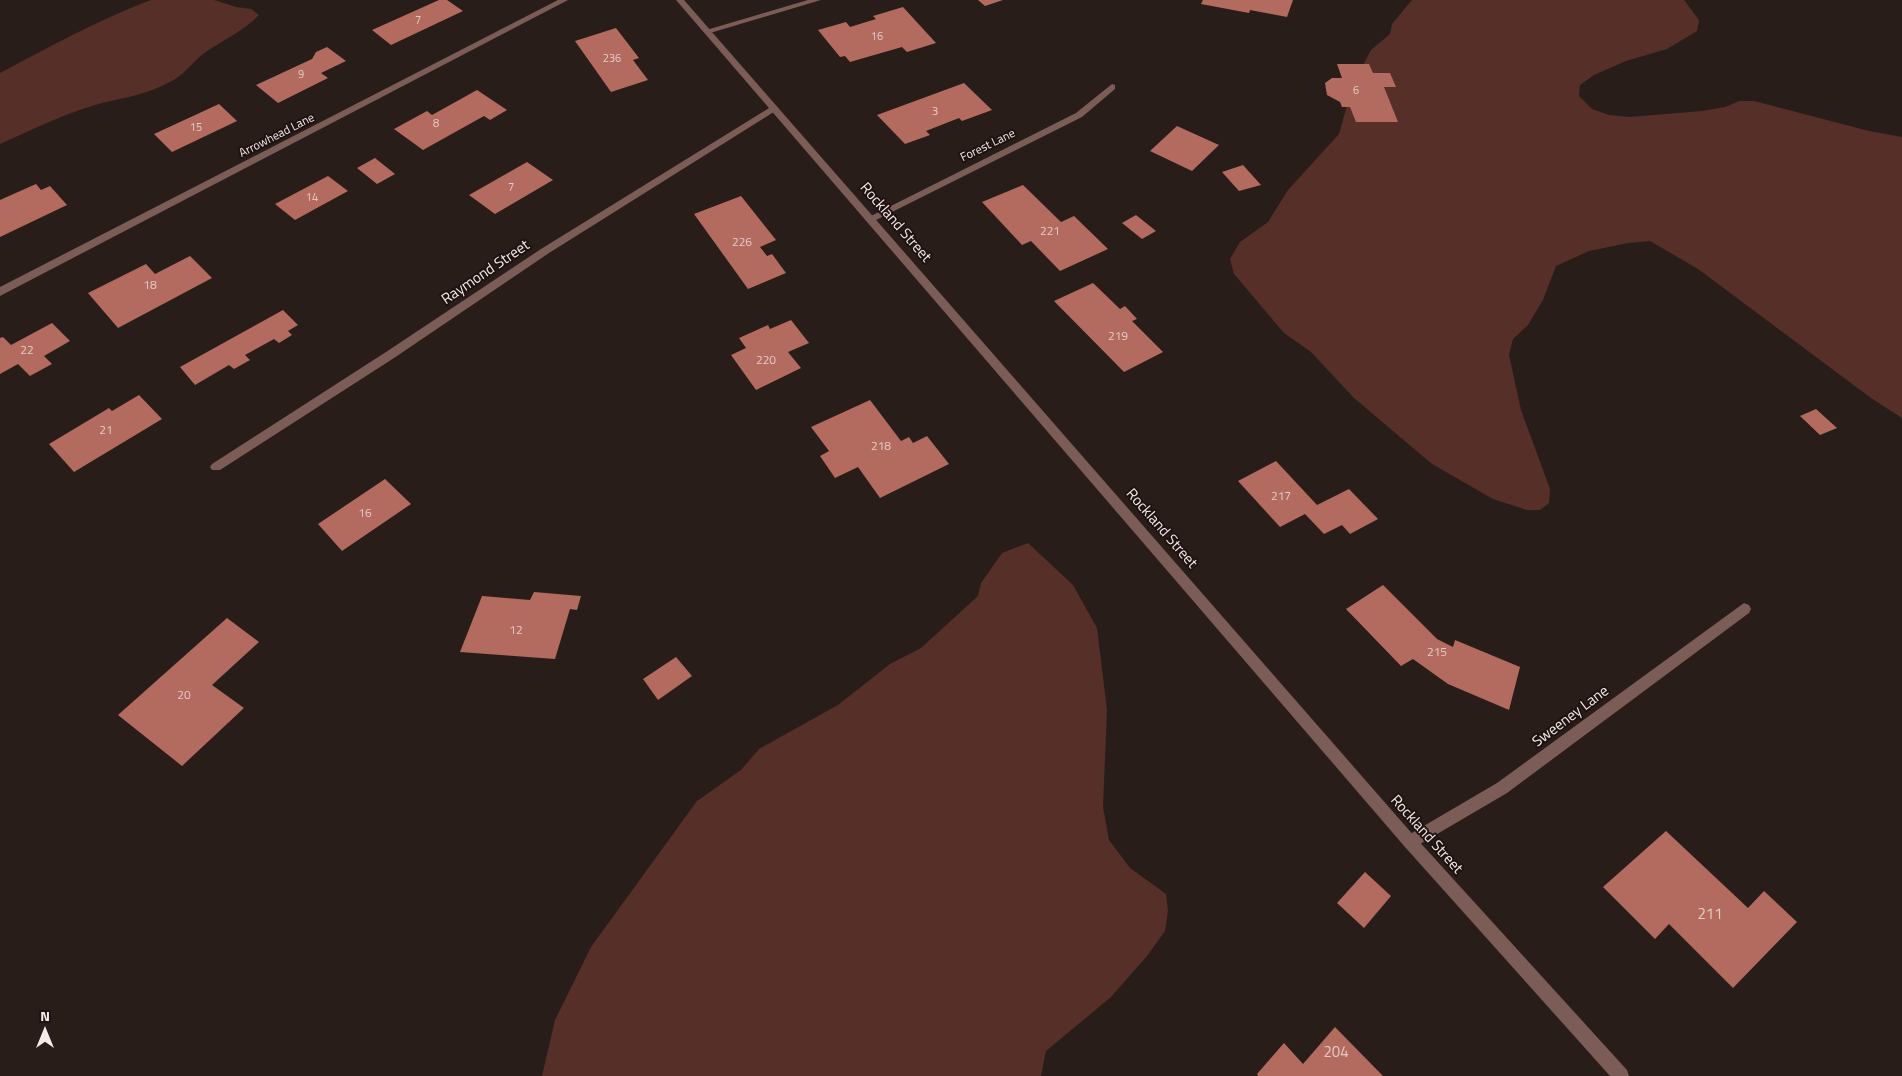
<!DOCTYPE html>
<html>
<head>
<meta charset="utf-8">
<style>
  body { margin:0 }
  #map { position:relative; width:1902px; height:1076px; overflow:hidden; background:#291d1a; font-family:"Titillium Web",sans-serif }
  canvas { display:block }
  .north { position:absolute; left:20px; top:1006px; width:50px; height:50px; -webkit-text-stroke:4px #1f1311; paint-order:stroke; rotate:0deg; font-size:14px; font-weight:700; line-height:20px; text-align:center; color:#f4ebea }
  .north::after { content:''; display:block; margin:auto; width:18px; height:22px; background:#f4ebea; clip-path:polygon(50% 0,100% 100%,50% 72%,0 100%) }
</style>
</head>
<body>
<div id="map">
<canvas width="1902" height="1076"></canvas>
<div class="north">N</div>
</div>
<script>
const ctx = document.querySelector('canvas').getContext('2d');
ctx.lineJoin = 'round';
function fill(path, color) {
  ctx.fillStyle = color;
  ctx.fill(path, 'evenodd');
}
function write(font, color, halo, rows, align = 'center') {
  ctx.font = font + ' "Titillium Web",sans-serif';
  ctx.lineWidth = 4;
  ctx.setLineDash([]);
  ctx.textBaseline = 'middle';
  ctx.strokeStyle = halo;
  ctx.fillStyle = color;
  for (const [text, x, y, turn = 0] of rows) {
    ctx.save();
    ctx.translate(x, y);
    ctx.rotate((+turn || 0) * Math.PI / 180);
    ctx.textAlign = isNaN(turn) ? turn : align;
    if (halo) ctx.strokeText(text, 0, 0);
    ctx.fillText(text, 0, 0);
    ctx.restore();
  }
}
const green = new Path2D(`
  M151,0H214L236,7L251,9L259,15C243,32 222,40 203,54C191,64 183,76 168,83C146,95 120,98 95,105C62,115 31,130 0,144V73C49,47 98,20 151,0Z
  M1412,0H1684L1699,20L1697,31L1667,49L1626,61L1594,75L1580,85L1579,96L1592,109L1609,115L1629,117L1702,111L1725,107L1739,101H1754L1869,131L1902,137V418L1871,398L1698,269L1650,241L1628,243L1589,251L1556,266L1543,300L1528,325L1513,339L1509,355L1521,410L1550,489L1549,503L1540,510H1527L1493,499L1432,464L1354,398L1311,352L1284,333L1234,274L1230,259L1240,242L1268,222L1288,190L1339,134L1353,84L1371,50L1390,34L1392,24Z
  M1028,543L1073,585L1097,628L1107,710L1103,807L1109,840L1130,868L1166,894L1168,911L1165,931L1147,956L1111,997L1046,1051L1041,1076H542L555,1020L591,947L697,801L741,770L759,749L838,705L890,664L921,648L978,596L981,583L1002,553Z`);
const building = new Path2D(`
  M439,0H447L463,11L391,45L372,30Z
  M978,0H1003L985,6Z
  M1203,0H1293L1287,17L1250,10L1249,13L1201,4Z
  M903,7L936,43L907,52L902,47L850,62L845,56L840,57L818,30L846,22L850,27L876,19L873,16Z
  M616,28L639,58L633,60L648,80L611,92L575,41Z
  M327,47L346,61L321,73L328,78L278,103L256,85L312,59L316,52Z
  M1337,64H1369L1373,73H1390L1396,87H1384L1398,122H1356L1350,107H1342L1340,102L1327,95L1325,83L1332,78H1342Z
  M964,83L992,110L962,121L959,118L926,131L930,135L905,144L877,115Z
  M477,90L507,110L490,120L484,116L423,150L394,129L427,111L432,115Z
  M219,104L237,121L172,152L154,134Z
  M1177,126L1219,145L1192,171L1150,151Z
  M375,158L395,174L377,184L357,168Z
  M527,162L553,180L495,214L469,195Z
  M1243,165L1261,185L1239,191L1222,172Z
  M328,176L348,191L295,220L275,204Z
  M36,184L41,190L50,186L67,205L0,237V200Z
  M1023,185L1061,222L1074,216L1108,249L1060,271L1031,241L1022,245L982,202Z
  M741,196L776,240L760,247L767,256L772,254L786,273L748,289L694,214Z
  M1136,215L1156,231L1142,239L1122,223Z
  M190,256L212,278L118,328L88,293L146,264L155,274Z
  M1093,283L1120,309L1125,306L1137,319L1132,321L1163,352L1124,372L1054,301Z
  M283,310L298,325L288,331L292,335L279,343L274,339L245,355L250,360L234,369L229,365L195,385L180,367Z
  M791,320L809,343L788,352L801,368L756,390L731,355L746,348L739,338L768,325L770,329Z
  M52,323L70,341L44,356L52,364L30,376L18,364L0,374V338L3,337L11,345Z
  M139,395L162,419L74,472L49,444L109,408L112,411Z
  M870,400L901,441L909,437L913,443L927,436L949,464L880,498L858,467L835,478L820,456L829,451L811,427Z
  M1816,409L1837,428L1820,435L1800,416Z
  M1276,461L1317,505L1349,489L1378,519L1350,534L1342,525L1324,534L1305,514L1280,527L1238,481Z
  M385,479L411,504L342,551L318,524Z
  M1383,585L1437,639L1453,647L1455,640L1520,667L1509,710L1448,684L1413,659L1401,666L1346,609Z
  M534,592L581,596L577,610L570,609L555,659L460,652L482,596L530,600Z
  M227,618L259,642L212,685L244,708L182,766L118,715Z
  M676,657L692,676L658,700L643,679Z
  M1666,831L1748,908L1764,891L1797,922L1733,988L1669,924L1655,939L1603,887Z
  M1365,872L1391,896L1364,928L1337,903Z
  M1335,1027L1383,1076H1258L1257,1074L1284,1043L1303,1064Z`);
const minor = new Path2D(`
  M558,0H568L0,296V287Z
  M808,0H821L710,33L703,31Z
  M1112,84L1115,85V89L1082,117L874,221H866L865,219L1076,113Z
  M774,105L777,106V110L549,253L394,358L220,470H212L210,467L212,464L386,352L541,249Z
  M1744,603L1749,605L1751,609L1749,613L1507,793L1415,847L1410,849L1405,847L1403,842L1405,837L1497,783Z`);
const tertiary = new Path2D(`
  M676,0H684L1415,837L1627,1070L1629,1076H1610L1405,847Z`);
const farNumbernames = [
  ["7",418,21],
  ["16",877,37],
  ["236",612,59],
  ["9",301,75],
  ["6",1356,91],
  ["3",935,112],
  ["8",436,124],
  ["15",196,128],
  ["7",511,188],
  ["14",312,198]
];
const farStreetnames = [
  ["Arrowhead Lane",277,136,-27],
  ["Forest Lane",988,146,-26]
];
const numberNames = [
  ["221",1050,232],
  ["226",742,243],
  ["18",150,286],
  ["219",1118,337],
  ["22",27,351],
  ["220",766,361],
  ["21",106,431],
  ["218",881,447],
  ["217",1281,497],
  ["16",365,514],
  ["12",516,631],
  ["215",1437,653],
  ["20",184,696]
];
const streetNames = [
  ["Rockland Street",895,223,49],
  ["Raymond Street",486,273,-34],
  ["Rockland Street",1161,529,49],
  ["Sweeney Lane",1571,717,-37],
  ["Rockland Street",1426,835,48]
];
const nearNumbernames = [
  ["211",1710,915],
  ["204",1336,1053]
];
fill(green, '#562f29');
fill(building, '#b36a5f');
fill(minor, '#7c5c57');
fill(tertiary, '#7c5c57');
write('11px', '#e4cbc7', null, farNumbernames);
write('12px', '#f4ebea', '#1f1311', farStreetnames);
write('12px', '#e4cbc7', null, numberNames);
write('15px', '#f4ebea', '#1f1311', streetNames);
write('15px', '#e4cbc7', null, nearNumbernames);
</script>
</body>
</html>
